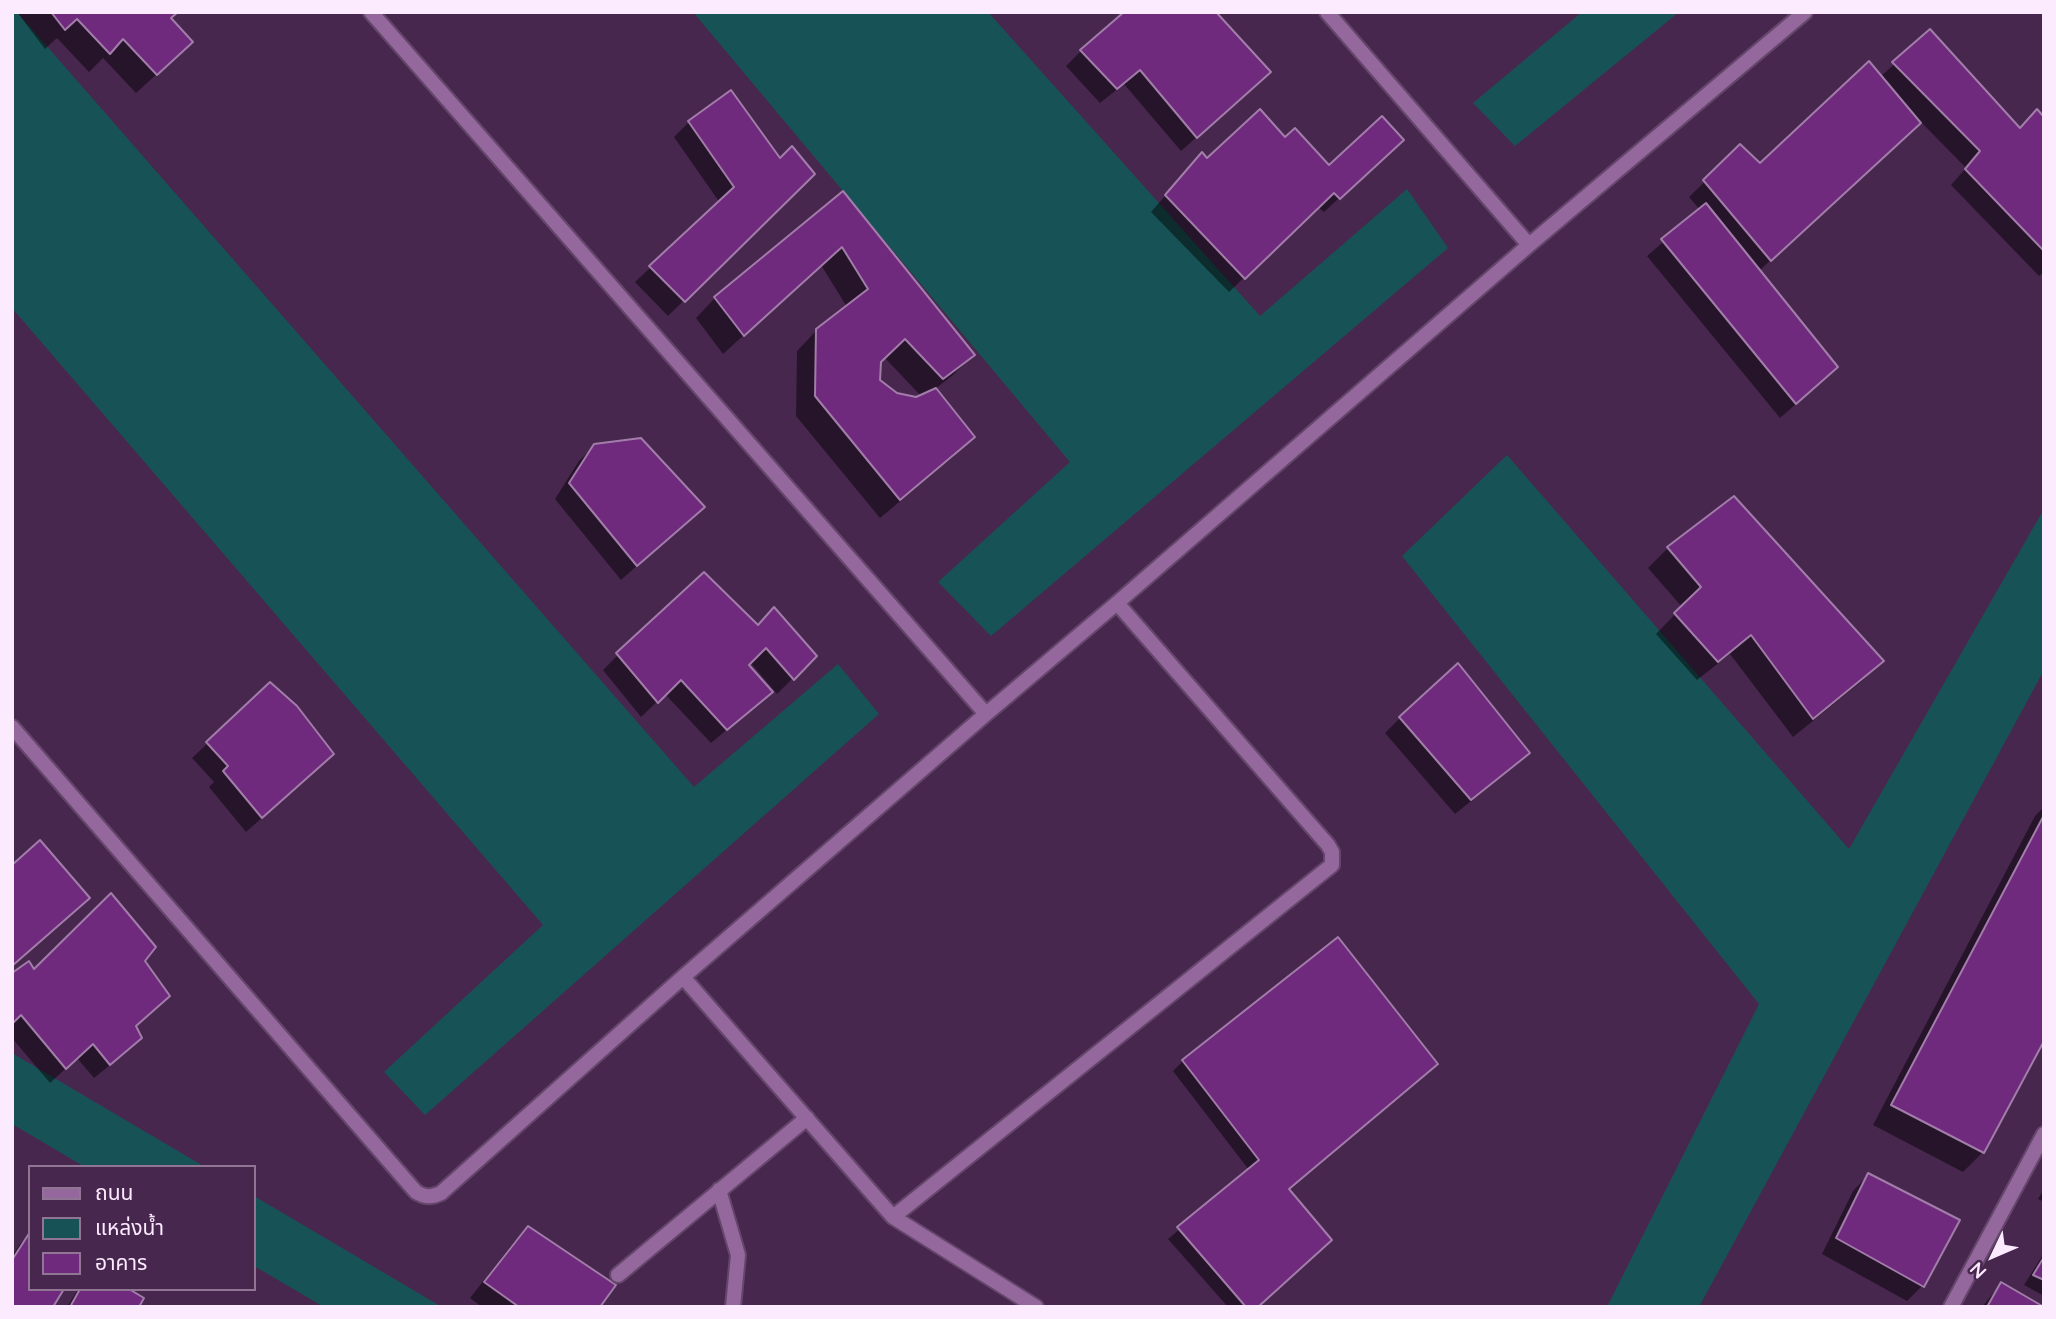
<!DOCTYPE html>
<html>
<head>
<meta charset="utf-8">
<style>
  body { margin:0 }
  #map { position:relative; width:2056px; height:1319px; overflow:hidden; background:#48274f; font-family:Quicksand,"Noto Sans Thai",sans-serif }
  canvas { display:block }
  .frame { position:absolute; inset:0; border:14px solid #fcebff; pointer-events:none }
  .legend { position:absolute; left:28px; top:1165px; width:228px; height:126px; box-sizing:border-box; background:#48274f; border:2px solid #907595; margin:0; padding:9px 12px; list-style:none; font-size:21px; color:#fcebff }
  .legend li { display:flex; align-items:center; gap:14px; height:35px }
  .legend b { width:35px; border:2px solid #907595 }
  .north { position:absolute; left:1958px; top:1221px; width:70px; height:70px; -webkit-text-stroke:5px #48274f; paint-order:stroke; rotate:226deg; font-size:19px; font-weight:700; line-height:28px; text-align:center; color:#fcebff }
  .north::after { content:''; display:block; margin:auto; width:24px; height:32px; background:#fcebff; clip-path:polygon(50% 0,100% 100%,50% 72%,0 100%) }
</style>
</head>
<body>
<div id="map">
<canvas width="2056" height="1319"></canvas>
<div class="frame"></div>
<ul class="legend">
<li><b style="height:9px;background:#94689d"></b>ถนน</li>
<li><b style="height:19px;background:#175356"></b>แหล่งน้ำ</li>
<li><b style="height:19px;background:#6f297d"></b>อาคาร</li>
</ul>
<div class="north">N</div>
</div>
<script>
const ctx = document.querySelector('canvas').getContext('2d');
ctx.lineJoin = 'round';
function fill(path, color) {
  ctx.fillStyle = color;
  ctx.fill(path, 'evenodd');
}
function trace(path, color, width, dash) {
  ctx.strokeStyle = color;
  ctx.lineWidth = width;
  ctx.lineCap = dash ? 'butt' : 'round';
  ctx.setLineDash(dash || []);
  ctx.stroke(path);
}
const water = new Path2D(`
  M12,12H17L694,787L838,664L879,714L425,1115L384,1072L543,925L12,308Z
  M693,12H988L1260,316L1407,189L1448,248L991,636L938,582L1070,462Z
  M1582,12H1679L1515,146L1473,103Z
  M1507,455L1849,849L2044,509V670L1699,1307H1607L1759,1004L1402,556Z
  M12,1053L205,1167H85L12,1124Z
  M254,1196L442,1307H324L254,1266Z`);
const shadow = new Path2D(`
  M17,12H178L170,19L171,61L136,93L103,58L89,72L57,38L45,49Z
  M1930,32L2019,130L2044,120V272L2039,276L1951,185L1966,168L1920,121L1759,271L1821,382L1780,418L1647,256L1700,210L1689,197L1740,147L1760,165L1880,77Z
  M1081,51L1253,87L1181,151L1124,84L1100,103L1066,66Z
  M689,122L812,174L668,316L635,282L720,203L674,137Z
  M1285,139L1328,167L1386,155L1324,212L1318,207L1229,292L1151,212L1202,154L1207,160Z
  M843,194L973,355L953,375L935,389L973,437L953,457L880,518L796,416L797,351L817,330L847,307L821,265L723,354L696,318L715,298ZM884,357L922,397L917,399L896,395L878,381L879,362Z
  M595,445L703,507L621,580L555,499L579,461Z
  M1668,548L1881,661L1862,681L1793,737L1730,654L1697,680L1656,634L1682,607L1648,568Z
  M757,627L815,656L777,694L750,662L747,665L771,692L711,743L665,694L641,717L603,670L618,655Z
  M270,685L317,769L246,832L209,787L214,782L192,758Z
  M1400,718L1528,753L1512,768L1455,814L1385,733Z
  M2044,807V1037L1983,1152L1963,1172L1873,1125L2035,816Z
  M143,961L168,996L135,1027L125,1053L94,1078L77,1058L50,1083L12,1038V975Z
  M1183,1061L1288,1190L1257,1307H1228L1168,1239L1249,1170L1173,1071Z
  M1868,1175L1957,1221L1922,1286L1907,1301L1822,1254L1853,1191Z
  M2044,1189V1202L2038,1199Z
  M528,1228L597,1307H482L470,1298L513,1243Z
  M30,1234L12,1307V1256L20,1244Z
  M2044,1253V1296L2024,1285Z
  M2001,1284L2040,1307H1982Z
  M78,1289H126L137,1307H67Z`);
const building = new Path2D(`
  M51,12H178L171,18L193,42L157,75L123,39L110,54L77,19L65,30Z
  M1124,12H1216L1271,72L1197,138L1140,70L1117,89L1080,50Z
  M1930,29L2020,128L2037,109L2044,117V251L1965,169L1980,151L1892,62Z
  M1869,61L1921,123L1771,261L1703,180L1740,144L1760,163Z
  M731,90L780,158L792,146L815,174L685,302L649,266L734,187L688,121Z
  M1260,109L1285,137L1295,128L1329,165L1382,116L1404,140L1340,199L1334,193L1245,279L1165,195L1202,152L1207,158Z
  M843,191L975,355L943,379L905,339L881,362L880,380L897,393L916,397L936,388L975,437L900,500L815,396L816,329L868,289L842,247L744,336L714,297Z
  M1706,203L1838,367L1796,404L1661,239Z
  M641,438L705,507L637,566L569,483L594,444Z
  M1734,496L1884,661L1813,719L1751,635L1718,662L1674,613L1701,587L1667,547Z
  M704,572L758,625L774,607L817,656L794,680L766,648L749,665L773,692L727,730L681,680L658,703L616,653Z
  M1458,663L1530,753L1471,800L1399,717Z
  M270,682L297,706L334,754L262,818L223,771L228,766L206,742Z
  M2044,815V1041L1984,1153L1891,1105Z
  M40,840L90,898L12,966V865Z
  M111,893L156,947L145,961L170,996L136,1026L142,1038L110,1065L93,1044L66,1069L21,1015L12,1024V973L29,961L34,969Z
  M1338,937L1438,1064L1289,1189L1332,1240L1258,1307H1246L1177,1227L1259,1160L1182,1060Z
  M1868,1173L1960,1220L1924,1287L1836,1238Z
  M528,1226L616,1285L600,1307H519L484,1282Z
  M30,1232V1289H64L53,1307H12V1260Z
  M2044,1257V1280L2033,1275Z
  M2001,1282L2044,1307H1987Z
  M80,1289H129L144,1298L139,1307H70Z`);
const minor = new Path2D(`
  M371,12L986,714
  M1327,12L1529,245
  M12,727L416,1192C426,1198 432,1197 441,1193L683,977L986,714L1117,603L1529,245L1805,12
  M683,977L893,1217L1332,865V852L1328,845L1117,603
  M719,1190L738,1255L733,1307
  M893,1217L1036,1307
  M618,1275L807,1118
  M1951,1307L2044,1134`);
fill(water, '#175356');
fill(shadow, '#0007');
fill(building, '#6f297d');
trace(building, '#a27daa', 2);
trace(minor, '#65466b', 18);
trace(minor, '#94689d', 14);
</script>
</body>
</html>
